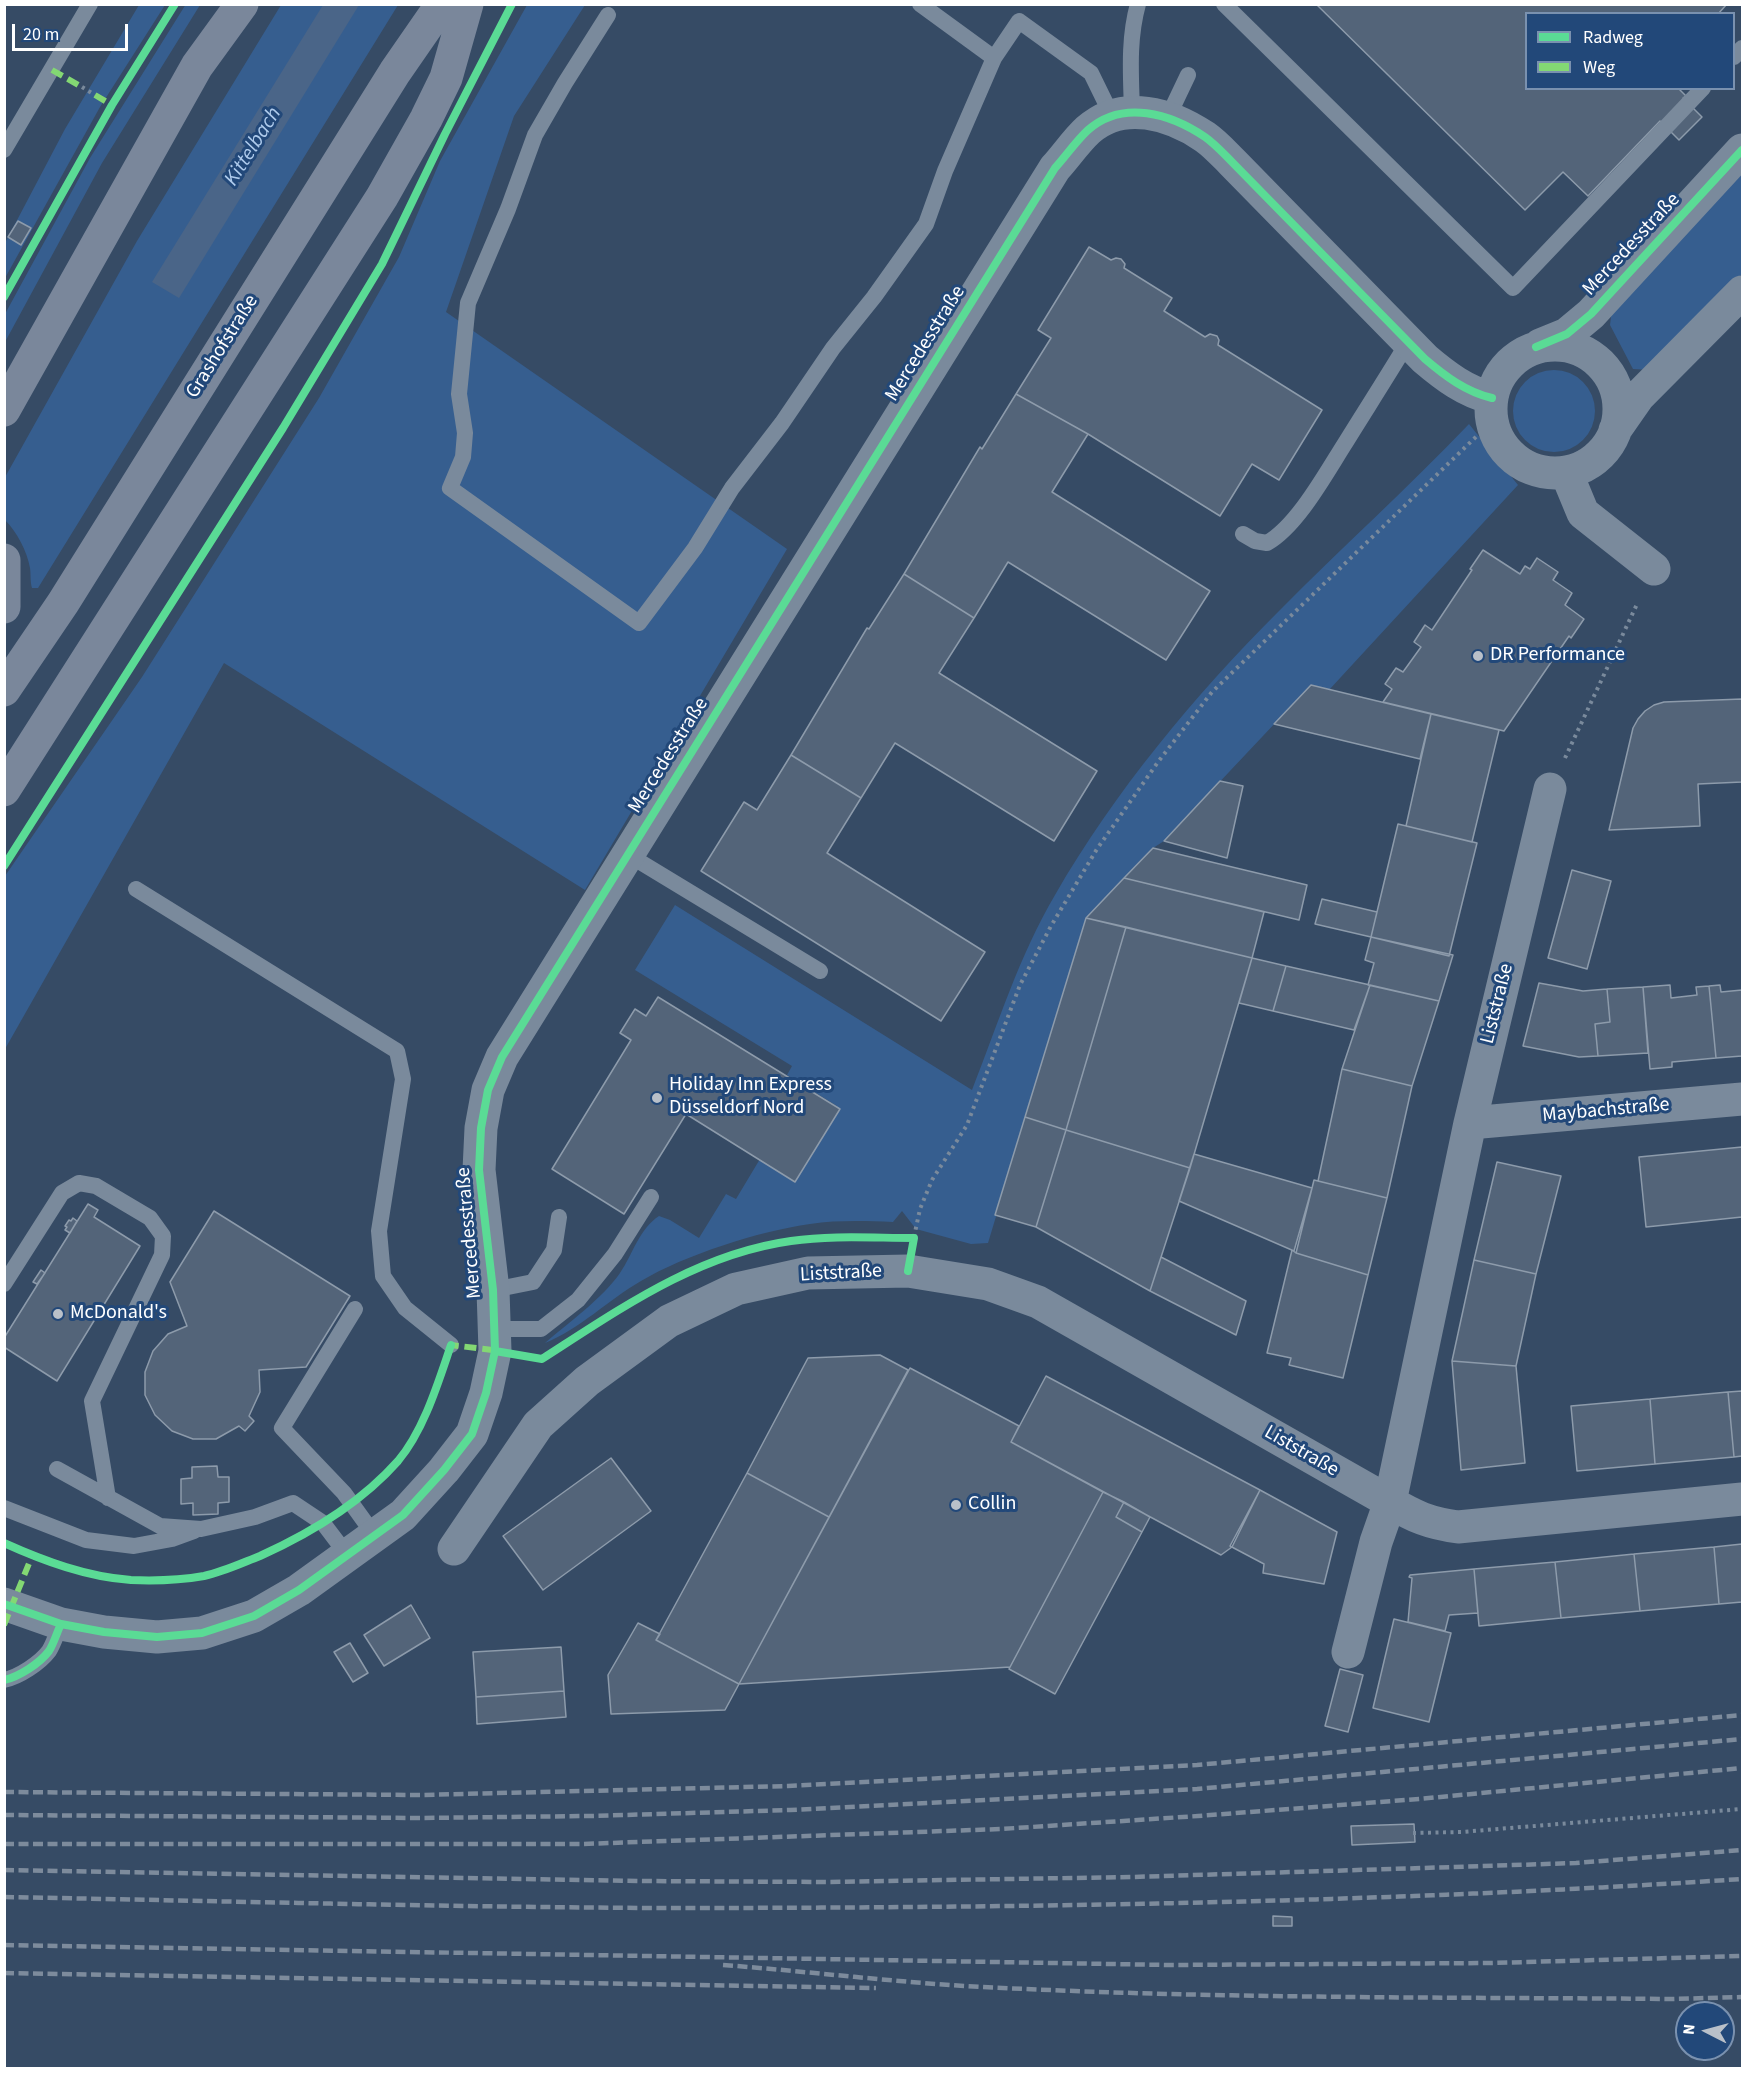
<!DOCTYPE html>
<html>
<head>
<meta charset="utf-8">
<style>
  body { margin:0 }
  #map { position:relative; width:1747px; height:2073px; overflow:hidden; background:#364b65; font-family:"Source Sans 3",sans-serif }
  canvas { display:block }
  .frame { position:absolute; inset:0; border:6px solid #fff; pointer-events:none }
  .legend { position:absolute; left:1525px; top:12px; width:210px; height:78px; box-sizing:border-box; background:#224879; border:2px solid #7a91af; margin:0; padding:8px 10px; list-style:none; font-size:18px; color:#fff }
  .legend li { display:flex; align-items:center; gap:12px; height:30px }
  .legend b { width:30px; border:2px solid #7a91af }
  .north { position:absolute; left:1675px; top:2001px; width:60px; height:60px; box-sizing:border-box; background:#224879; border:2px solid #7a91af; border-radius:50%; rotate:276deg; font-size:16px; font-weight:700; line-height:24px; text-align:center; color:#fff }
  .north::after { content:''; display:block; margin:auto; width:21px; height:27px; background:#b9c0c9; clip-path:polygon(50% 0,100% 100%,50% 72%,0 100%) }
  .scale { position:absolute; left:12px; top:24px; width:116px; height:27px; box-sizing:border-box; border:3px solid #fff; border-top:0; padding-left:8px; font-size:18px; line-height:21px; white-space:nowrap; color:#fff; -webkit-text-stroke:4px #224879; paint-order:stroke }
</style>
</head>
<body>
<div id="map">
<canvas width="1747" height="2073"></canvas>
<div class="frame"></div>
<ul class="legend">
<li><b style="height:8px;background:#5adb95"></b>Radweg</li>
<li><b style="height:8px;background:#83d873"></b>Weg</li>
</ul>
<div class="north">N</div>
<div class="scale">20 m</div>
</div>
<script>
const ctx = document.querySelector('canvas').getContext('2d');
ctx.lineJoin = 'round';
function fill(path, color) {
  ctx.fillStyle = color;
  ctx.fill(path, 'evenodd');
}
function trace(path, color, width, dash) {
  ctx.strokeStyle = color;
  ctx.lineWidth = width;
  ctx.lineCap = dash ? 'butt' : 'round';
  ctx.setLineDash(dash || []);
  ctx.stroke(path);
}
function write(font, color, halo, rows, align = 'center') {
  ctx.font = font + ' "Source Sans 3",sans-serif';
  ctx.lineWidth = 6;
  ctx.setLineDash([]);
  ctx.textBaseline = 'middle';
  ctx.strokeStyle = halo;
  ctx.fillStyle = color;
  for (const [text, x, y, turn = 0] of rows) {
    ctx.save();
    ctx.translate(x, y);
    ctx.rotate((+turn || 0) * Math.PI / 180);
    ctx.textAlign = isNaN(turn) ? turn : align;
    if (halo) ctx.strokeText(text, 0, 0);
    ctx.fillText(text, 0, 0);
    ctx.restore();
  }
}
const green = new Path2D(`
  M186,4L200,5L102,163L5,342V314L90,158Z
  M139,5H165L100,107L5,278V243L65,129Z
  M281,5H398L38,588H32C30,581 31,574 30,568C27,551 17,532 5,520L4,479L137,241Z
  M527,5H585L514,116L446,312L787,549L585,890L224,663L5,1049V876L142,677L319,398L399,257L440,161Z
  M1742,172V274L1650,370L1633,369L1610,325L1613,301Z
  M1513 411a41 41 0 1 1 82 0a41 41 0 1 1-82 0Z
  M1469,424L1518,485L1329,690L1311,685L1164,841L1153,848L1086,918L988,1243L971,1244L916,1229L902,1211L893,1222C866,1221 837,1220 810,1224C759,1231 685,1255 641,1281C608,1300 580,1329 545,1343C568,1323 603,1298 620,1273C633,1254 639,1229 659,1216L670,1220L699,1238L726,1194L736,1199L760,1159L793,1178L837,1106L787,1075L792,1066L635,970L675,905L972,1090C998,1024 1019,956 1055,895C1115,791 1194,696 1279,611C1341,548 1408,488 1469,424Z`);
const water = new Path2D(`
  M323,5H359L179,298L152,282Z`);
const building = new Path2D(`
  M1316,4H1727L1718,14H1526V88H1678L1686,96L1683,98L1702,117L1679,140L1660,121L1588,196L1563,172L1525,210Z
  M18,221L31,228L21,245L8,237Z
  M1089,247L1111,260L1116,258L1121,259L1125,264L1124,268L1172,298L1164,311L1205,337L1210,334L1217,336L1219,340L1218,345L1322,410L1279,480L1252,464L1220,516L1088,434L1016,394L1051,338L1038,330Z
  M1016,394L1088,434L1052,492L1210,591L1166,660L1008,562L974,618L904,574L980,447L982,449Z
  M1483,550L1520,574L1525,566L1530,569L1537,558L1558,572L1553,580L1572,593L1565,605L1584,619L1571,638L1569,636L1504,731L1383,702L1392,689L1385,684L1396,668L1403,672L1421,647L1414,642L1425,625L1432,630L1472,570L1470,569Z
  M904,574L974,618L939,673L1097,771L1054,841L895,743L861,798L791,755L867,628L869,629Z
  M1311,685L1431,714L1420,759L1274,724Z
  M1742,699V782L1698,784L1700,826L1609,830L1633,728L1638,719L1645,711L1654,705L1664,702Z
  M1431,714L1499,730L1472,842L1406,826Z
  M791,755L861,798L827,853L985,952L941,1021L701,871L744,802L757,810Z
  M1220,781L1243,786L1227,858L1164,841Z
  M1398,824L1477,843L1449,956L1371,937Z
  M1153,848L1307,885L1299,920L1124,878Z
  M1572,870L1611,881L1587,969L1548,958Z
  M1124,878L1264,912L1252,958L1086,918Z
  M1322,899L1377,912L1371,937L1315,924Z
  M1086,918L1126,927L1066,1130L1025,1117Z
  M1126,927L1252,958L1190,1168L1066,1130Z
  M1371,937L1453,955L1439,1001L1368,985L1374,963L1365,960Z
  M1252,958L1286,966L1273,1011L1239,1003Z
  M1286,966L1370,985L1354,1030L1273,1011Z
  M1539,983L1583,991L1607,989L1610,1022L1595,1024L1598,1056L1579,1057L1523,1046Z
  M1370,985L1439,1001L1412,1086L1342,1069Z
  M1670,985L1671,998L1697,995L1696,987L1709,986L1716,1058L1672,1062V1067L1650,1069L1643,987Z
  M1720,985L1721,992L1742,990V1056L1716,1058L1709,986Z
  M1643,987L1648,1053L1598,1056L1595,1024L1610,1022L1607,989Z
  M658,997L840,1109L795,1182L686,1114L624,1214L552,1169L631,1040L620,1033L635,1009L646,1016Z
  M1342,1069L1412,1086L1387,1198L1318,1181Z
  M1025,1117L1066,1130L1036,1227L995,1215Z
  M1066,1130L1190,1168L1150,1291L1036,1227Z
  M1742,1147V1217L1646,1227L1639,1157Z
  M1194,1154L1312,1188L1294,1251L1179,1201Z
  M1497,1162L1561,1176L1536,1274L1474,1260Z
  M1314,1180L1387,1198L1368,1275L1296,1253Z
  M88,1204L98,1210L94,1217L140,1246L57,1381L4,1347V1338Z
  M214,1211L350,1296L306,1367L259,1370L260,1392L249,1416L254,1421L245,1431L239,1426L216,1439H193L172,1431L155,1415L145,1395V1372L153,1351L168,1334L187,1326L170,1282Z
  M73,1218L77,1221L70,1233L65,1230L67,1227L65,1226L69,1220L71,1221Z
  M1292,1250L1296,1253L1368,1275L1343,1378L1289,1365L1291,1358L1267,1353Z
  M1161,1257L1246,1301L1236,1335L1150,1291Z
  M1474,1260L1536,1274L1516,1366L1452,1361Z
  M41,1270L45,1273L37,1284L33,1282Z
  M880,1355L908,1370L829,1517L747,1473L808,1358Z
  M1452,1361L1516,1366L1525,1463L1461,1470Z
  M910,1368L1019,1426L1011,1442L1103,1492L1010,1667L739,1684Z
  M1046,1376L1260,1490L1232,1547L1221,1555L1011,1442Z
  M1742,1391V1456L1734,1457L1728,1392Z
  M1728,1392L1734,1457L1655,1464L1650,1399Z
  M1650,1399L1655,1464L1577,1471L1571,1406Z
  M611,1458L651,1511L543,1590L503,1536Z
  M217,1466L218,1477H229V1502L218,1503V1514L193,1515V1503L181,1504V1479L192,1478V1467Z
  M747,1473L829,1517L739,1684L656,1640Z
  M1260,1490L1337,1532L1324,1584L1263,1573L1264,1564L1230,1546Z
  M1103,1492L1124,1502L1116,1517L1142,1532L1055,1694L1009,1669Z
  M1124,1502L1150,1517L1142,1532L1116,1517Z
  M1742,1544V1602L1719,1604L1714,1547Z
  M1714,1547L1719,1604L1640,1611L1634,1554Z
  M1634,1554L1640,1611L1561,1618L1555,1562Z
  M1555,1562L1561,1618L1479,1626L1474,1569Z
  M1474,1569L1478,1613L1449,1615L1445,1631L1408,1622L1412,1578L1409,1577L1410,1575Z
  M411,1605L430,1638L384,1666L364,1635Z
  M1394,1619L1451,1633L1429,1722L1373,1708Z
  M638,1623L660,1634L656,1640L739,1684L725,1710L611,1714L608,1675Z
  M350,1643L368,1673L353,1682L334,1652Z
  M561,1647L564,1691L476,1697L473,1652Z
  M1340,1669L1363,1675L1348,1732L1325,1726Z
  M564,1691L566,1717L477,1724L476,1697Z
  M1414,1824L1415,1842L1352,1845L1351,1826Z
  M1273,1916L1292,1917V1926H1273Z`);
const path = new Path2D(`
  M82,87L95,95
  M1565,758L1638,602
  M914,1237L920,1209L932,1180L967,1125L1020,985L1051,926L1097,849L1158,762L1212,692L1481,432
  M1413,1833L1461,1832L1742,1809`);
const service = new Path2D(`
  M920,4L994,58L1019,21L1091,73L1112,116
  M1224,4L1513,288L1703,88
  M608,15L565,83L535,135L508,209L468,303L459,394L465,433L463,457L450,488L639,623L695,548L732,488L782,423L833,348L874,297L926,224L945,171L994,58
  M1734,57L1742,48
  M1132,112C1131,75 1128,40 1138,4
  M1168,117L1188,75
  M4,150L90,4
  M1243,534L1255,541L1267,543C1297,526 1325,475 1344,445C1365,411 1387,377 1408,342
  M627,854L820,971
  M136,889L397,1051L403,1079L379,1231L383,1276L405,1308L451,1345
  M4,1284L62,1193L79,1183L96,1186L150,1218L163,1236L162,1255L92,1401L108,1498
  M493,1290L533,1282L554,1250L559,1217
  M355,1309L282,1428L344,1493L375,1536
  M494,1329H541L578,1300L615,1254L651,1197
  M57,1469L160,1526L201,1529L255,1517L293,1503L323,1523L348,1556
  M4,1508L86,1540L134,1546L172,1539L194,1531
  M4,1680C19,1677 40,1663 49,1651C54,1643 57,1632 61,1624`);
const minor = new Path2D(`
  M1540,345L1567,334L1591,314L1742,150
  M1491 409a64 64 0 1 1 128 0a64 64 0 1 1-128 0Z
  M1615,430L1638,397L1742,292
  M1566,472L1583,513L1654,569
  M1470,1123L1742,1099
  M454,1549L538,1425L587,1381L669,1321L736,1289L808,1273L908,1271L988,1284L1038,1302L1390,1502C1415,1517 1429,1523 1458,1527L1742,1499
  M4,1604L61,1624L104,1632L157,1637L202,1633L254,1616L299,1590L403,1515L444,1470L472,1434L486,1393L495,1351L493,1290L479,1170L481,1128L488,1090L502,1057L1055,168C1066,156 1076,141 1088,130C1123,99 1171,114 1205,137C1215,144 1223,153 1232,162L1425,359C1445,376 1466,392 1492,398
  M1348,1652L1376,1542L1390,1502L1470,1123L1550,789`);
const primary = new Path2D(`
  M4,410L197,66L242,4
  M4,560V607
  M4,690L63,603L395,72L442,4
  M4,790L382,197L426,119L446,78L467,4`);
const rail = new Path2D(`
  M4,1792L420,1795L788,1786L1197,1765L1742,1715
  M4,1815L421,1818L590,1816L790,1810L1197,1789L1742,1739
  M4,1844H582L1001,1829L1198,1816L1419,1799L1742,1768
  M4,1870L643,1881L826,1882L1131,1877L1423,1868L1576,1863L1742,1850
  M4,1897C223,1901 441,1907 660,1908C1021,1908 1382,1903 1742,1879
  M4,1945L1171,1965L1491,1963L1742,1956
  M723,1965C804,1971 884,1981 965,1986C1200,1999 1436,1997 1672,1999L1742,1997
  M4,1973L876,1988`);
const quiet = new Path2D(`
  M52,70L82,87
  M95,95L112,105
  M449,1349L451,1345L500,1351
  M4,1625L32,1556`);
const cycleway = new Path2D(`
  M4,297L112,105L175,4
  M1536,347L1567,334L1591,314L1742,150
  M4,866L283,428L382,264L445,134L512,4
  M495,1351L542,1359C620,1309 697,1254 791,1241C832,1235 873,1238 914,1238L908,1271
  M4,1543C44,1561 87,1577 131,1580C155,1581 181,1580 204,1576C223,1572 242,1563 260,1556C311,1533 360,1504 398,1461C424,1430 438,1383 451,1345
  M4,1604L61,1624L104,1632L157,1637L202,1633L254,1616L299,1590L403,1515L444,1470L472,1434L486,1393L495,1351L493,1290L479,1170L481,1128L488,1090L502,1057L1055,168C1066,156 1076,141 1088,130C1123,99 1171,114 1205,137C1215,144 1223,153 1232,162L1425,359C1445,376 1466,392 1492,398
  M4,1680C19,1677 40,1663 49,1651C54,1643 57,1632 61,1624`);
const markers = [
  [1478,656,6,"#b9c0c9"],
  [657,1098,6,"#b9c0c9"],
  [58,1314,6,"#b9c0c9"],
  [956,1505,6,"#b9c0c9"]
];
const streetNames = [
  ["Mercedesstraße",1632,245,-47],
  ["Mercedesstraße",926,344,-58],
  ["Grashofstraße",223,347,-58],
  ["Mercedesstraße",669,756,-58],
  ["Liststraße",1498,1004,-76],
  ["Maybachstraße",1606,1111,-5],
  ["Mercedesstraße",470,1233,-95],
  ["Liststraße",841,1274,-3],
  ["Liststraße",1301,1452,30]
];
const poiNames = [
  ["DR Performance",1490,656],
  ["Holiday Inn Express",669,1086],
  ["Düsseldorf Nord",669,1109],
  ["McDonald's",70,1314],
  ["Collin",968,1505]
];
const waterNames = [
  ["Kittelbach",254,147,-58]
];
fill(green, '#365e8f');
fill(water, '#4a6588');
fill(building, '#536479');
trace(building, '#8d9bab', 1.5);
trace(path, '#7a8a9c', 4, [3, 4.5]);
trace(service, '#7a8a9c', 16);
trace(minor, '#7a8a9c', 33);
trace(primary, '#7a879b', 33);
trace(rail, '#7d8b9c', 4.5, [10, 4.5]);
trace(quiet, '#83d873', 6, [12, 6]);
trace(cycleway, '#5adb95', 8);
for (const [x, y, r, color] of markers) {
  const dot = new Path2D();
  dot.arc(x, y, r, 0, 2 * Math.PI);
  ctx.fillStyle = color;
  ctx.fill(dot);
  trace(dot, '#224879', 2);
}
write('20px', '#fff', '#224879', streetNames);
write('20px', '#fff', '#224879', poiNames, 'left');
write('italic 21px', '#afcbec', '#224879', waterNames);
</script>
</body>
</html>
